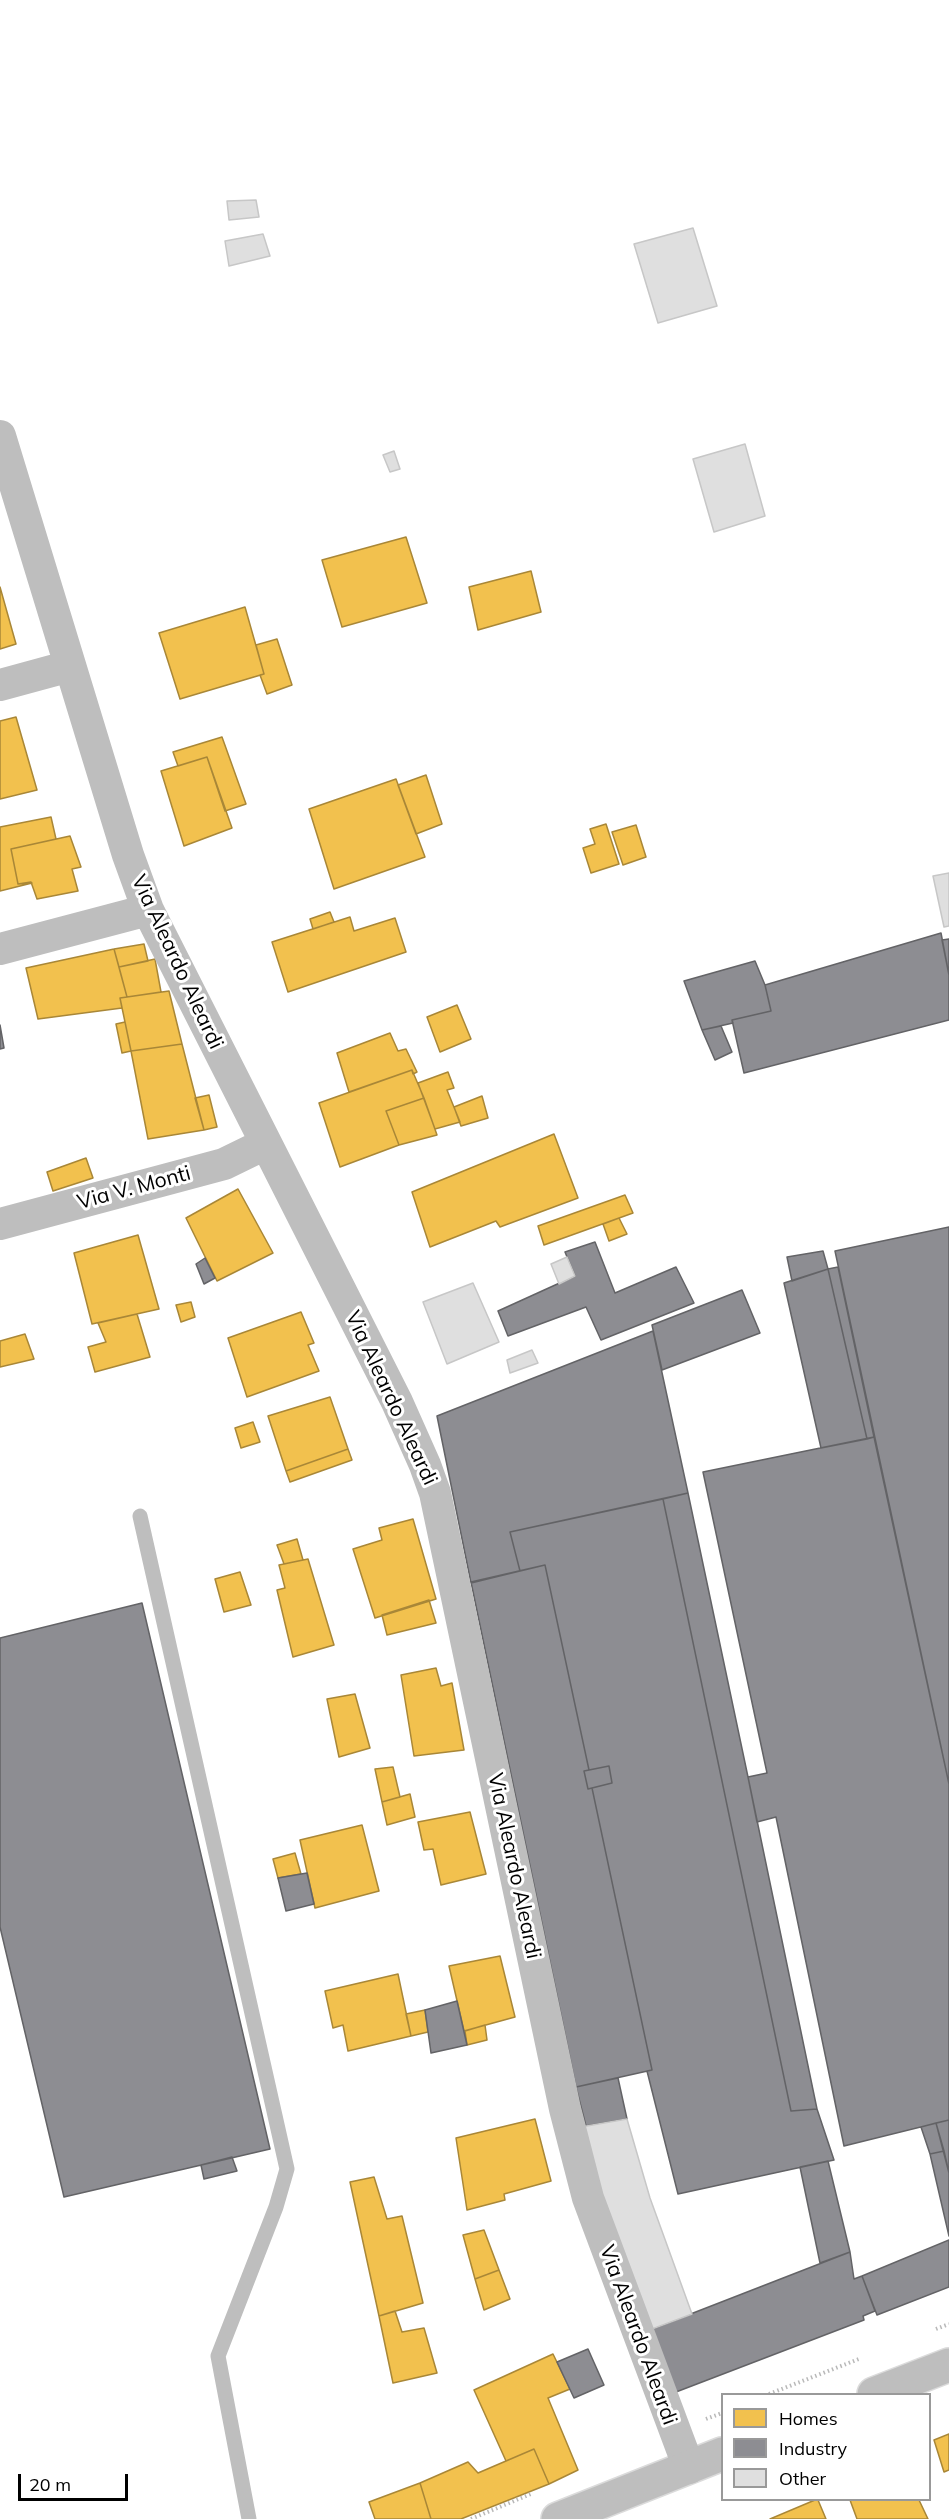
<!DOCTYPE html>
<html>
<head>
<meta charset="utf-8">
<style>
  body { margin:0 }
  #map { position:relative; width:949px; height:2519px; overflow:hidden; background:#fff; font-family:Mulish,sans-serif }
  canvas { display:block }
  .legend { position:absolute; left:721px; top:2393px; width:210px; height:108px; box-sizing:border-box; background:#fff; border:2px solid #999; margin:0; padding:8px 10px; list-style:none; font-size:18px; color:#000 }
  .legend li { display:flex; align-items:center; gap:12px; height:30px }
  .legend b { width:30px; border:2px solid #999 }
  .scale { position:absolute; left:18px; top:2474px; width:110px; height:27px; box-sizing:border-box; border:3px solid #000; border-top:0; padding-left:8px; font-size:18px; line-height:21px; white-space:nowrap; color:#000; -webkit-text-stroke:4px #fff; paint-order:stroke }
</style>
</head>
<body>
<div id="map">
<canvas width="949" height="2519"></canvas>
<ul class="legend">
<li><b style="height:16px;background:#f2c14e"></b>Homes</li>
<li><b style="height:16px;background:#8d8d92"></b>Industry</li>
<li><b style="height:16px;background:#dfdfdf"></b>Other</li>
</ul>
<div class="scale">20 m</div>
</div>
<script>
const ctx = document.querySelector('canvas').getContext('2d');
ctx.lineJoin = 'round';
function fill(path, color) {
  ctx.fillStyle = color;
  ctx.fill(path, 'evenodd');
}
function trace(path, color, width, dash) {
  ctx.strokeStyle = color;
  ctx.lineWidth = width;
  ctx.lineCap = dash ? 'butt' : 'round';
  ctx.setLineDash(dash || []);
  ctx.stroke(path);
}
function write(font, color, halo, rows, align = 'center') {
  ctx.font = font + ' Mulish,sans-serif';
  ctx.lineWidth = 6;
  ctx.setLineDash([]);
  ctx.textBaseline = 'middle';
  ctx.strokeStyle = halo;
  ctx.fillStyle = color;
  for (const [text, x, y, turn = 0] of rows) {
    ctx.save();
    ctx.translate(x, y);
    ctx.rotate((+turn || 0) * Math.PI / 180);
    ctx.textAlign = isNaN(turn) ? turn : align;
    if (halo) ctx.strokeText(text, 0, 0);
    ctx.fillText(text, 0, 0);
    ctx.restore();
  }
}
const homes = new Path2D(`
  M406,537L427,603L342,627L322,560Z
  M531,571L541,612L478,630L469,587Z
  M0,587L16,644L0,649Z
  M245,607L264,674L180,699L159,633Z
  M277,639L292,685L267,694L260,675L264,674L256,645Z
  M16,717L37,790L0,799V721Z
  M222,737L246,804L225,811L207,757L178,766L173,752Z
  M207,757L232,828L184,846L161,771Z
  M426,775L442,824L416,834L398,785Z
  M396,779L425,857L334,889L309,809Z
  M51,817L56,839L11,849L18,884L32,883L0,891V827Z
  M606,824L619,864L591,873L583,848L595,844L590,829Z
  M636,825L646,857L623,865L612,832Z
  M70,836L81,867L72,869L78,891L37,899L31,882L18,884L11,849Z
  M330,912L334,922L313,929L310,919Z
  M350,917L354,931L395,918L406,952L288,992L272,942Z
  M144,944L148,961L119,967L114,949Z
  M114,949L127,997L120,998L122,1008L38,1019L26,968Z
  M155,959L161,992L127,997L119,967Z
  M169,991L182,1044L131,1051L120,998Z
  M457,1005L471,1039L440,1052L427,1017Z
  M125,1022L131,1051L122,1053L116,1024Z
  M390,1033L398,1051L406,1049L417,1072L413,1074L412,1070L349,1092L337,1053Z
  M182,1044L204,1130L148,1139L131,1051Z
  M412,1070L424,1098L386,1111L399,1145L340,1167L319,1103Z
  M448,1072L454,1088L447,1090L460,1122L435,1129L418,1083Z
  M209,1095L217,1127L204,1130L195,1098Z
  M482,1096L488,1118L461,1126L454,1107Z
  M424,1098L437,1135L399,1145L386,1111Z
  M554,1134L578,1198L500,1227L496,1221L430,1247L412,1192Z
  M86,1158L93,1178L53,1191L47,1172Z
  M238,1189L273,1253L217,1281L186,1218Z
  M625,1195L633,1213L544,1245L538,1226Z
  M619,1218L627,1234L609,1241L603,1224Z
  M138,1235L159,1309L92,1324L74,1253Z
  M191,1302L195,1317L181,1322L176,1305Z
  M301,1312L314,1343L308,1345L319,1371L247,1397L228,1338Z
  M137,1314L150,1357L95,1372L88,1347L106,1342L98,1323Z
  M25,1334L34,1359L0,1367V1341Z
  M330,1397L348,1449L286,1471L268,1416Z
  M253,1422L260,1442L241,1448L235,1428Z
  M348,1449L352,1460L290,1482L286,1471Z
  M413,1519L436,1599L375,1618L353,1549L382,1540L379,1528Z
  M297,1539L303,1560L284,1564L277,1545Z
  M308,1559L334,1645L293,1657L277,1590L285,1588L279,1565Z
  M240,1572L251,1605L224,1612L215,1579Z
  M429,1600L436,1623L387,1635L382,1615Z
  M436,1668L441,1686L452,1683L464,1750L414,1756L401,1675Z
  M355,1694L370,1748L339,1757L327,1699Z
  M393,1767L400,1797L382,1802L375,1769Z
  M410,1794L415,1817L387,1825L382,1802Z
  M470,1812L486,1874L441,1885L433,1849L424,1850L418,1822Z
  M362,1825L379,1891L315,1908L300,1840Z
  M295,1853L301,1874L278,1878L273,1859Z
  M500,1956L515,2017L464,2031L449,1966Z
  M398,1974L411,2036L348,2051L343,2025L333,2028L325,1991Z
  M425,2010L428,2032L411,2036L406,2014Z
  M485,2025L487,2040L467,2045L465,2031Z
  M535,2119L551,2181L504,2194L505,2200L467,2210L456,2138Z
  M374,2177L387,2219L402,2216L423,2303L379,2316L350,2182Z
  M484,2230L499,2270L475,2279L463,2235Z
  M499,2270L510,2299L484,2310L475,2279Z
  M395,2311L402,2332L424,2328L437,2373L393,2383L379,2316Z
  M553,2354L570,2389L548,2398L578,2470L549,2484L534,2449L506,2461L474,2390Z
  M949,2434V2470L944,2472L934,2440Z
  M534,2449L549,2484L461,2519H431L420,2483L468,2462L478,2473Z
  M420,2483L431,2519H375L369,2502Z
  M815,2500H818L826,2519H770Z
  M850,2500H919L928,2519H857Z`);
const industry = new Path2D(`
  M941,933L949,975V1020L744,1073L732,1020L771,1011L765,985Z
  M949,939V975L942,940Z
  M755,961L765,985L771,1011L732,1020L733,1023L702,1030L684,981Z
  M0,1025L4,1048L0,1049Z
  M721,1026L732,1052L715,1060L702,1030Z
  M949,1227V1784L835,1251Z
  M595,1242L615,1293L676,1267L694,1303L601,1340L586,1307L508,1336L498,1311L575,1276L565,1252Z
  M823,1251L828,1269L792,1281L787,1257Z
  M205,1258L215,1278L204,1284L196,1264Z
  M838,1267L874,1437L867,1439L828,1269Z
  M828,1269L867,1439L821,1448L784,1283Z
  M742,1290L760,1333L662,1370L652,1325Z
  M653,1331L688,1493L510,1532L520,1571L471,1583L437,1416Z
  M874,1437L949,1784V2120L844,2146L776,1817L757,1822L748,1777L767,1773L703,1472Z
  M688,1493L748,1777L817,2109L791,2111L663,1499Z
  M663,1499L791,2111L817,2109L834,2160L678,2194L647,2071L652,2070L592,1788L612,1783L609,1766L589,1770L545,1565L520,1571L510,1532Z
  M545,1565L589,1770L584,1771L588,1789L592,1788L652,2070L576,2087L471,1582Z
  M142,1603L270,2149L64,2197L0,1927V1638Z
  M609,1766L612,1783L588,1789L584,1771Z
  M307,1873L314,1904L286,1911L278,1878Z
  M457,2001L467,2045L431,2053L425,2010Z
  M618,2078L627,2119L586,2126L576,2087Z
  M949,2120V2173L936,2123Z
  M936,2123L944,2151L930,2154L921,2127Z
  M944,2151L949,2173V2236L930,2154Z
  M232,2157L237,2171L204,2179L201,2165Z
  M828,2161L850,2252L820,2263L800,2167Z
  M949,2240V2287L877,2315L862,2276Z
  M850,2252L854,2279L862,2276L875,2311L863,2316L864,2320L676,2392L652,2329Z
  M588,2349L604,2385L574,2398L557,2362Z`);
const building = new Path2D(`
  M256,200L259,217L229,220L227,201Z
  M693,228L717,306L658,323L634,244Z
  M263,234L270,256L229,266L225,241Z
  M745,444L765,516L714,532L693,459Z
  M394,451L400,469L390,472L383,455Z
  M949,873V926L944,927L933,876Z
  M567,1257L575,1276L559,1284L551,1264Z
  M473,1283L499,1342L447,1364L423,1302Z
  M532,1350L538,1363L510,1373L507,1360Z
  M627,2119L650,2198L692,2314L652,2329L598,2190L581,2127Z`);
const path = new Path2D(`
  M936,2329L949,2324
  M769,2394L859,2359
  M706,2419L722,2413
  M471,2519L533,2493`);
const lane = new Path2D(`
  M140,1516L287,2169L276,2207L218,2356L249,2519`);
const street = new Path2D(`
  M0,436L128,855L148,910L397,1402L425,1465L435,1493L565,2109L588,2198L689,2468
  M0,685L70,666
  M0,949L148,910
  M0,1224L224,1164L265,1144`);
const primary = new Path2D(`
  M874,2394L949,2365
  M558,2519L722,2454`);
const streetNames = [
  ["Via Aleardo Aleardi",177,962,65],
  ["Via V. Monti",134,1188,-15],
  ["Via Aleardo Aleardi",391,1398,65],
  ["Via Aleardo Aleardi",514,1866,78],
  ["Via Aleardo Aleardi",638,2335,70]
];
fill(homes, '#f2c14e');
trace(homes, '#a98737', 1.5);
fill(industry, '#8d8d92');
trace(industry, '#636366', 1.5);
fill(building, '#dfdfdf');
trace(building, '#c7c7c7', 1.5);
trace(primary, '#dbdbdb', 36);
trace(path, '#b9b9b9', 4, [1.5, 3]);
trace(lane, '#bebebe', 15);
trace(street, '#bebebe', 32);
trace(primary, '#bebebe', 33);
write('21px', '#000', '#fff', streetNames);
</script>
</body>
</html>
